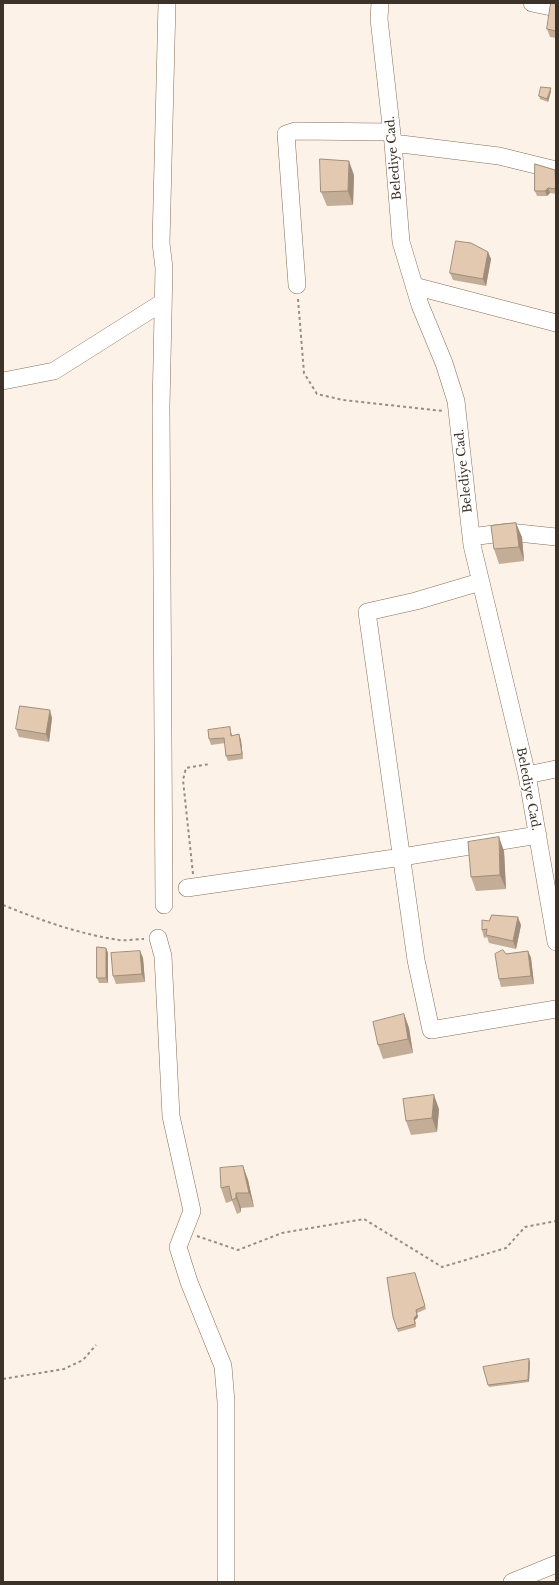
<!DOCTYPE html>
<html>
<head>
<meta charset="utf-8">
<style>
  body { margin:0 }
  #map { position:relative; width:559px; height:1585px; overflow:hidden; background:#fdf2e8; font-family:"Libre Baskerville",serif }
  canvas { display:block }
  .frame { position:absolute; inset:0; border:4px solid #3c3227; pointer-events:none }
</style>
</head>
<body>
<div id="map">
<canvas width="559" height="1585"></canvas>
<div class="frame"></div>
</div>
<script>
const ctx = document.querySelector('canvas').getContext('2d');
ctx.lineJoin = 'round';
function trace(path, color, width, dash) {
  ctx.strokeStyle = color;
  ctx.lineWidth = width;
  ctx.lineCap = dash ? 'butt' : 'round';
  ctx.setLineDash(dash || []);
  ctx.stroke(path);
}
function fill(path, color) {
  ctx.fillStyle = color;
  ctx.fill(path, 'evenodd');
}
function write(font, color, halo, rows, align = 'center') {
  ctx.font = font + ' "Libre Baskerville",serif';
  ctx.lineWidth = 3;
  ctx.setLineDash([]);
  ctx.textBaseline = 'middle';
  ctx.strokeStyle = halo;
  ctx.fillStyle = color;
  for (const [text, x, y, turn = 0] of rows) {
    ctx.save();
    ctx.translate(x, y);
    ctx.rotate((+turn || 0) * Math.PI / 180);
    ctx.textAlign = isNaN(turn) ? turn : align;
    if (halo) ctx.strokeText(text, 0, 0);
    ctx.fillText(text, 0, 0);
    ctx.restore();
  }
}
const path = new Path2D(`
  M298,299L304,373L317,394L343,400L443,411
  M193,874L183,780L186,768L210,764
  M3,905C40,920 79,934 119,940C127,941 136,939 144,939
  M197,1236L238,1250L282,1233L364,1219L442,1267L506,1248L525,1227L556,1221
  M3,1379L64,1369L83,1360L96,1345`);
const minor = new Path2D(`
  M380,3L379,19L393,143L401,242L420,305L444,363L456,401L472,545L527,775L556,942
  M532,3L556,8
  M393,143L499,156L556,170
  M297,285L286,134L295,131L392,132
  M414,286L556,323
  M3,381L54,371L163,302
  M471,537L509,532L556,537
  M480,582L416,601L367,612L416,960L431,1030L556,1009
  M527,775L556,769
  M187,888L402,857L538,835
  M164,905L161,407L164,268L161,243L167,3
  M158,938L163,956L171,1116L192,1211L178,1247L189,1282L223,1366L226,1402V1582
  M512,1582L556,1564`);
const wall = new Path2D(`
  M556,4V38L550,37L547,29Z
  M551,91L548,102L540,99L539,96Z
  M556,173V194L550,193L547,196H537L535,191Z
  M354,175L353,205L327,206L321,192Z
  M488,252L491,259L486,286L453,280L450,273Z
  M522,537L524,561L499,564L494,549Z
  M52,718L49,742L19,737L16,729Z
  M232,733V735L241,740L243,759L228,761L226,756L225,743L211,745L209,739Z
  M504,851L506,889L476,891L471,877Z
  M489,921L521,925L516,949L489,943L487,937L484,938L482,930Z
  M106,948L108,953V983H99L97,978Z
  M140,951L143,958L145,982L116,984L113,976Z
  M528,951L531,958L534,984L501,987L499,979L506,954Z
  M404,1014L409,1028L413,1053L383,1059L378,1045Z
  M439,1109L437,1132L411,1135L406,1121Z
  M243,1166L248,1180L254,1207L241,1208V1212L237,1214L232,1201L226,1203L221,1188Z
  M415,1273L426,1309L417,1313L418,1317L415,1320L416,1327L398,1332L397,1329Z
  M530,1362L529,1382L489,1387L488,1385Z`);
const shadedWall = new Path2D(`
  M551,88V91L548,102L547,99Z
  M349,161L354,175L353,205L348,191Z
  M548,188L550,193L547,196L545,191Z
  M488,252L491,259L486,286L483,279Z
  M516,523L522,537L524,561L519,547Z
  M50,710L52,718L49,742L46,734Z
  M239,734L241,740L243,759L242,754Z
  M499,837L504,851L506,889L500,875Z
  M518,917L521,925L516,949L513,941Z
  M106,948L108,953V983L106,978Z
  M140,951L143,958L145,982L142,974Z
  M528,951L531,958L534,984L531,976Z
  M404,1014L409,1028L413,1053L408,1039Z
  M434,1095L439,1109L437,1132L432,1118Z
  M243,1166L248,1180L254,1207L249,1193Z
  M236,1193L241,1208V1212L236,1198Z
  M416,1310L418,1317L415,1320L416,1327L414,1318Z
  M529,1359L530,1362L529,1382L528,1380Z`);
const building = new Path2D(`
  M551,3L556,4V31L547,29Z
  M541,87L551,88L547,99L539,96Z
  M320,159L349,161L348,191L321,192Z
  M535,164L555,170L556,189L548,188L545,191H535Z
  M456,241L471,243L488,252L483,279L450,273Z
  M516,523L519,547L494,549L491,526Z
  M20,706L50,710L46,734L16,729Z
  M230,727L231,736L239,734L242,754L226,756L224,738L209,739L208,730Z
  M499,837L500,875L471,877L468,842Z
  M492,915L518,917L513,941L486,935L487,929L482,930V920L489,921Z
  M97,947L106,948V978H97Z
  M503,950L506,954L528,951L531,976L499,979L495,954Z
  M140,951L142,974L113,976L111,953Z
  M404,1014L408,1039L378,1045L373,1022Z
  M434,1095L432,1118L406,1121L403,1099Z
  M243,1166L249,1193H236V1198L232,1200L229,1186L221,1188L220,1168Z
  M415,1273L425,1306L416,1310L417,1315L414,1318L415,1324L397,1329L393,1317L387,1278Z
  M529,1359L528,1380L488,1385L483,1367Z`);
const streetNames = [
  ["Belediye Cad.",394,158,-95],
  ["Belediye Cad.",464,471,-96],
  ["Belediye Cad.",528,789,79]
];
trace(minor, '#866f58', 18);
trace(path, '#988d83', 2, [3, 3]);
trace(minor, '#fff', 17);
fill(wall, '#c3ad96');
fill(shadedWall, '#9f8d7a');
fill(building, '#e3c9af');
trace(building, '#9f8d7a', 1);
write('12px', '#3c3227', '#fff', streetNames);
</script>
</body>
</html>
